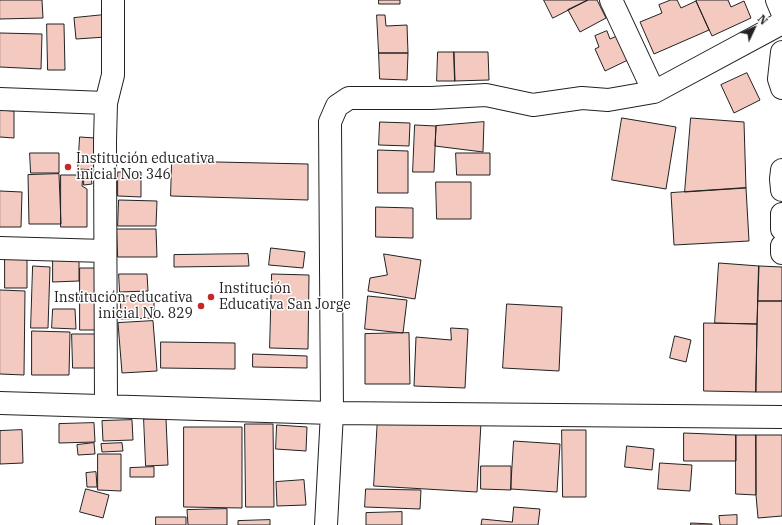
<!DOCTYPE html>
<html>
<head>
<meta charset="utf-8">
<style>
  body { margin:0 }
  #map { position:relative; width:782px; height:525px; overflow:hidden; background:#fff; font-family:"IBM Plex Serif",serif }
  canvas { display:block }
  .north { position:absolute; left:734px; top:8px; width:40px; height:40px; -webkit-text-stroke:3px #fff; paint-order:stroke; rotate:46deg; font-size:11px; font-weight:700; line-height:16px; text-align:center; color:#222 }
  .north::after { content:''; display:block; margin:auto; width:14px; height:18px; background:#222; clip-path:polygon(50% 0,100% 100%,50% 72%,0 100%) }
</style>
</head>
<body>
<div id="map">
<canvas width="782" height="525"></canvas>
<div class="north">N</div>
</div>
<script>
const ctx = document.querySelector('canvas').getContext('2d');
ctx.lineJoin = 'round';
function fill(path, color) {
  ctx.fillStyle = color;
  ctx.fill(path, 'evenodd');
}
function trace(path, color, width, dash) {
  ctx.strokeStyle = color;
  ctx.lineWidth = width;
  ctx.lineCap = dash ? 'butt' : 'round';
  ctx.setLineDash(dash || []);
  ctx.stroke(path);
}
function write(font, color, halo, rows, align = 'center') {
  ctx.font = font + ' "IBM Plex Serif",serif';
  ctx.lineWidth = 3;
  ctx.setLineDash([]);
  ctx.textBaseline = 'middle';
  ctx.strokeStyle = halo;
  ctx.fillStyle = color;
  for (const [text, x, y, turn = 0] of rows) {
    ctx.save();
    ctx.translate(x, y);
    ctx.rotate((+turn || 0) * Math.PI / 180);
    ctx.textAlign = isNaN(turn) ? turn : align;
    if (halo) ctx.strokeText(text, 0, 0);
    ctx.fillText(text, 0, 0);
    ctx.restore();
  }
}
const building = new Path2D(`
  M0,0H42L43,18L0,19Z
  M379,0H400V4H379Z
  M544,0H588L553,18Z
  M588,0H597L606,18L580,32L568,10Z
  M671,0H677L681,8L696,1L709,30L654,54L640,22L662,13L659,5Z
  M698,0H728L731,7L744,1L751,18L712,36L696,1Z
  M104,15L106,37L76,39L74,18Z
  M377,15H385L386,26L407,25L408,53H379Z
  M47,24H64L65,70H48Z
  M607,31L610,39L619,35L630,59L605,71L595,49L599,47L595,36Z
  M0,33L42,34L41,69L0,67Z
  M438,52H454L455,81H437Z
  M454,52H488L489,80L455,81Z
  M379,53H408L407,80L380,79Z
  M747,73L760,100L734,113L721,85Z
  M0,110L14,111V138L0,137Z
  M622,118L676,127L666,189L612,180Z
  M691,118L744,122L746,188L685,192Z
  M380,122L410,123L409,146L379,145Z
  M484,122L483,152L435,146L436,126Z
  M415,125L436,126L434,172H413Z
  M80,137L95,138L94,170L78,169Z
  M378,150L408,151V193H378Z
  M30,153H59V173H31Z
  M456,153H490V175H457Z
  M172,161L308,164V200L171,196Z
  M118,172H141V197L118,196Z
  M59,174L61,224H29L28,175Z
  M61,175H83L82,186L87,189V227H61Z
  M84,177H91L92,184L84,185Z
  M436,182H471V219H437Z
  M746,188L749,241L674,245L671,193Z
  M0,191L22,192L21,227H0Z
  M119,200L157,201L156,226H118Z
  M376,207L413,208V238L376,237Z
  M117,229H156L157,257H118Z
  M271,248L305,252L303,268L269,265Z
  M248,254L249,266L174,267V255Z
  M384,254L421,260L415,299L368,291L370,278L387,275Z
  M53,255H79V281L53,282Z
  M5,257H27V288H5Z
  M719,263L759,266L757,324L715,323Z
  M33,266L50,267L48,328H31Z
  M759,266L782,267V301H758Z
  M80,268H97L96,330H80Z
  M119,274H147L148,291L120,292Z
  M272,274L309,275L308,349L270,348Z
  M0,290L25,291L24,375L0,374Z
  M121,296H154V318L121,319Z
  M368,296L407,300L403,333L365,329Z
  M758,301H782V392H756Z
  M507,304L562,307L559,371L503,368Z
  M53,309H75L76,329L52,328Z
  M153,321L157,371L122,373L118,323Z
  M704,323L757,324L756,392L704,391Z
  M451,328L468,329L465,388L414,386L416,337L451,340Z
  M32,331L70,332L69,375H32Z
  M409,333L410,384H365V334Z
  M72,334H96L97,368H73Z
  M675,336L691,340L686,362L670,358Z
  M161,342L235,343V369L161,368Z
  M253,354L307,356V368L253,367Z
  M378,416L481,423L477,492L374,486Z
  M144,419H166L168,465L146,466Z
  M132,420L133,440L103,441L102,421Z
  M94,423L95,442L59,443V424Z
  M245,424H273L274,507H246Z
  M277,425L307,427L306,451L276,449Z
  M184,427H242V508L184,507Z
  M22,430L23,463L0,464V431Z
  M562,430H586V497H563Z
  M684,433L736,435V461H684Z
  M736,435H756V495L736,494Z
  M756,435H782V516L758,518L756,495Z
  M514,441L560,444L557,492L511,489Z
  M94,443L95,454L78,455L77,445Z
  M122,443L123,451L102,452L101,444Z
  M627,446L654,449L652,470L625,467Z
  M98,454H121V491L98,490Z
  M660,463L692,465L690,491L658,489Z
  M481,466H511V490L481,489Z
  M154,467V477H130V468Z
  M96,472L97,487H87L86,473Z
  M304,480L306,505L277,506L276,482Z
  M86,489L109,495L103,518L80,512Z
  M366,489L421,490L420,509L365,507Z
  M514,507L540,509L538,525H481L482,519L512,522Z
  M227,509V525H188L187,510Z
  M402,512V525H366V513Z
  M737,515V525H720L719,516Z
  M156,517H186V525H156Z
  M270,520V525H238V521Z
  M691,523L712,524V525H691Z`);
const minor = new Path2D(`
  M611,0L654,92
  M777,0L782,12
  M782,52L779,79L782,88
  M0,99L106,103L105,141L106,406
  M106,103L113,75V0
  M782,170L781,179L782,190
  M782,214V229
  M782,246V253
  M0,248L105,251
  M0,403L332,413L782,417
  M326,525L332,413L330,122L337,106L349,98H431L486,95L533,105L582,98L608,100L654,92L782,23`);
const markers = [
  [68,167,4,"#c62828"],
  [211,297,4,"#c62828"],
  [201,306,4,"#c62828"]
];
const poiNames = [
  ["Institución educativa",76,159],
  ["inicial No. 346",76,175],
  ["Institución",219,289],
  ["Educativa San Jorge",219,305],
  ["Institución educativa",193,298,"right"],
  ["inicial No. 829",193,314,"right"]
];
fill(building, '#f3c9c0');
trace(building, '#222', 1);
trace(minor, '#222', 24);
trace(minor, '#fff', 22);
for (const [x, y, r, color] of markers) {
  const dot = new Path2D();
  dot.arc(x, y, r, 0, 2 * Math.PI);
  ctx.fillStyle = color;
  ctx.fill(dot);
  trace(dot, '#fff', 1.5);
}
write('14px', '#222', '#fff', poiNames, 'left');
</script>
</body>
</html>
